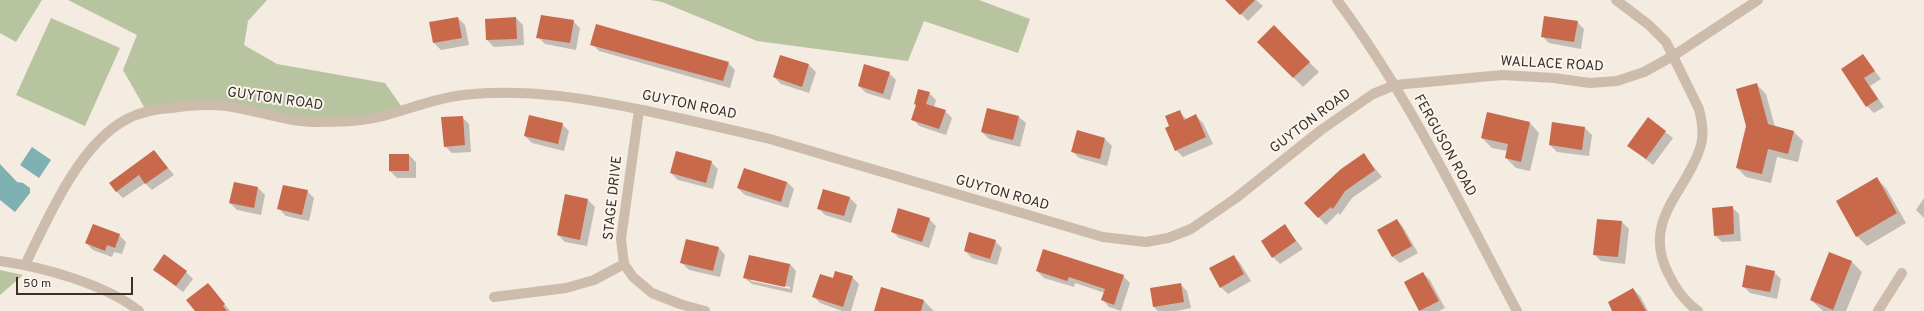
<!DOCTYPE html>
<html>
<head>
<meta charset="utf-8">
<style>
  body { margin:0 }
  #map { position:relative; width:1924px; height:311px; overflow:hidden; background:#f4ebe1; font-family:Overpass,sans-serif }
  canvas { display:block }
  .scale { position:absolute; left:16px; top:277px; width:117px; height:18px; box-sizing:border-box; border:2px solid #3b302b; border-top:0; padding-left:5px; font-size:12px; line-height:14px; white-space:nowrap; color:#3b302b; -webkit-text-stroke:3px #fbf5ee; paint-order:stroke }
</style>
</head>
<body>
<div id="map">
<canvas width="1924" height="311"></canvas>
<div class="scale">50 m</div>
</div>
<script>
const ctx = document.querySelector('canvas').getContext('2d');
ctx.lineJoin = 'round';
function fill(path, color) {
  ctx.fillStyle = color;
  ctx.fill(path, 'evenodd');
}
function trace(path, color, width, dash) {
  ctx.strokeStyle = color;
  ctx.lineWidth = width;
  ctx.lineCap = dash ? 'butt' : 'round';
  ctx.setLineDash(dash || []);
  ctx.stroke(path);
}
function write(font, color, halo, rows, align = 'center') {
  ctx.font = font + ' Overpass,sans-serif';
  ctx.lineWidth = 4;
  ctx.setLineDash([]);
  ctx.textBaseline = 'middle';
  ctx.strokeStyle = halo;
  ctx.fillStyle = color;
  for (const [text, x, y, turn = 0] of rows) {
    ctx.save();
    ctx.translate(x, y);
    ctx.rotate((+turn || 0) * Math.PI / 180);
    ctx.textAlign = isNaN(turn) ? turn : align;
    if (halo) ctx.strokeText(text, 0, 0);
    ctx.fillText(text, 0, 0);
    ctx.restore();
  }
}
const green = new Path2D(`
  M0,0H42L16,42L0,33Z
  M68,0H267L248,21L244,45L277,64L385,83L404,110L333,122L227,107L147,112L123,70L137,35Z
  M651,0H979L1030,19L1018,53L924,21L908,61L757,41L662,2Z
  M51,18L120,48L85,126L16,95Z
  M0,270L23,275L0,295Z`);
const water = new Path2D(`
  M32,147L51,160L39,178L20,165Z
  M0,164L17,182L23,183L30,188V193L15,212L0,200Z`);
const shadow = new Path2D(`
  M1227,0H1256L1263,6L1248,21Z
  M458,18L465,25L469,45L441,50L434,43L430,23Z
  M516,18L523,25L524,45L494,47L487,40Z
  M573,21L580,28L576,50L545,44L538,37Z
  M1577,22L1584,29L1581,49L1549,43L1542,36Z
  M597,26L728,63L735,70L730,88L599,51L592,44Z
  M1274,27L1319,72L1303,87L1258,42Z
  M1863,56L1881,79L1870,86L1884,107L1874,113L1867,106L1843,69Z
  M809,65L816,72L809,93L781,84L774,77Z
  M889,73L896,80L890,100L866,93L859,86Z
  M1757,85L1766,94L1775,127L1794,132L1803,141L1798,162L1777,157L1771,183L1746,177L1737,168Z
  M929,93L936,100L934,107L945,111L952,118L946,135L919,126L913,119L917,106Z
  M1179,111L1187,120L1196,116L1203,123L1213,144L1183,157L1176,150L1171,127Z
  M462,117L469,124L471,152L452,153L445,146Z
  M1019,117L1026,123L1020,147L989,139L982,132Z
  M1648,119L1673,138L1653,165L1629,146Z
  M1530,123L1539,133L1530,171L1516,168L1506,158L1508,151L1492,148L1482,138Z
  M1553,123L1585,128L1592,135L1589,156L1557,152L1550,145Z
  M562,124L569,131L564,151L532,143L525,136Z
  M1077,132L1105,139L1112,146L1107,166L1079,158L1072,151Z
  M154,151L174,175L152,190L145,183L123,198L116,191Z
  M409,155L416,162V178H397L390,171Z
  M1364,155L1382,177L1352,198L1340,215L1338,213L1326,225L1306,203Z
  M711,162L718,169L713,189L678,180L671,173Z
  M744,169L787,182L794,189L788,208L745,195L738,188Z
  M1876,178L1886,188L1906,223L1867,246L1857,236Z
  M234,184L258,188L265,195L261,215L237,210L230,203Z
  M307,191L314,198L309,221L286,216L279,209Z
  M850,198L857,205L851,223L825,215L818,208Z
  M1924,198V218L1916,210Z
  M588,200L595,207L587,246L565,242L558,235Z
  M1732,207L1739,214L1741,241L1722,242L1715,235Z
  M929,219L936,226L929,248L899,238L892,231Z
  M1397,220L1403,227L1418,253L1400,263L1393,257L1378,231Z
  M1622,222L1629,229L1625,264L1601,261L1594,254Z
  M1285,226L1303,249L1280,264L1273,257Z
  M119,235L126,242L122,254L114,252L112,257L93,250L86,243Z
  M995,241L1002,248L997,265L972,258L965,251Z
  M719,248L725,255L720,277L689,270L682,263Z
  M1830,253L1852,262L1862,272L1846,311H1823L1811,300Z
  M1233,256L1240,263L1251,281L1228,294L1221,287Z
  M790,264L796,271L792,293L752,284L745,278ZM751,278L790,287V289L751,281Z
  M154,270L186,272L193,279L183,292Z
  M1037,271L1123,276L1130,283L1121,311L1109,307L1103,300L1105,293L1075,283L1074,287L1044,278Z
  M1774,272L1781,279L1777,299L1750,293L1743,286Z
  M1423,273L1430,280L1445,308L1439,311H1421L1405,283Z
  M852,277L859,284L851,311H842L820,303L813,296Z
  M1180,284L1187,291L1191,308L1176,311H1158L1154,307L1151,289Z
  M882,288L924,301L934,311H875Z
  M1633,289L1640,296L1648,311H1614Z
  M214,291L230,311H196Z`);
const building = new Path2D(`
  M1225,0H1255L1240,15Z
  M541,15L574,20L570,43L536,38Z
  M1544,16L1578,21L1574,42L1541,37Z
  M458,17L462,38L433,43L429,22Z
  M516,17L517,39L486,40L485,19Z
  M596,24L729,62L723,81L590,45Z
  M1274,25L1310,62L1293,78L1257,42Z
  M1863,54L1875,71L1864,78L1878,99L1866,107L1841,69Z
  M780,55L809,64L802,87L773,77Z
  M864,64L890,72L883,94L858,86Z
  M1757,83L1768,124L1794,131L1788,154L1768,149L1762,174L1736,168L1746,126L1736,89Z
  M918,89L930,92L926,104L946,110L939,129L911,120L916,105L914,104Z
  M987,108L1019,116L1013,140L981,132Z
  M1180,110L1184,120L1196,114L1206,137L1175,151L1165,128L1169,126L1165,116Z
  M1487,112L1530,122L1521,162L1505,158L1508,144L1481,138Z
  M529,115L563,123L558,144L524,136Z
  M463,116L465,145L444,147L441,117Z
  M1648,117L1666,131L1646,159L1627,146Z
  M1552,122L1585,127L1582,150L1549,145Z
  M1077,130L1105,138L1100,159L1071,152Z
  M154,150L168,168L145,184L139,175L116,192L109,183Z
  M676,151L712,161L706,183L670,173Z
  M1364,153L1375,170L1345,191L1333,209L1331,207L1318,218L1304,203L1341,169Z
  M389,154H409V171H389Z
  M744,168L787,182L781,202L737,188Z
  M1877,177L1897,213L1856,237L1836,201Z
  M234,182L258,187L254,208L229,203Z
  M283,185L308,190L302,215L277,209Z
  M823,189L850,197L844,216L817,209Z
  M565,194L588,199L580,240L557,235Z
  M1733,206L1734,234L1714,236L1712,208Z
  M898,208L930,218L922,242L891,232Z
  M1397,219L1412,246L1392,257L1377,230Z
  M1597,219L1622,221L1618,257L1593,255Z
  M93,224L120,234L115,248L107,245L105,251L85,243Z
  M1285,224L1296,241L1272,258L1261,241Z
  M969,232L996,240L990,259L964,251Z
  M686,239L719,247L713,271L680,263Z
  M1043,249L1124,275L1114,305L1101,300L1105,289L1069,277L1067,281L1036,271Z
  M1829,252L1852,261L1833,310L1810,300Z
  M164,254L187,271L176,286L153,270Z
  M749,255L790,264L785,287L743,278Z
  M1234,255L1244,274L1220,288L1209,268Z
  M1746,265L1775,271L1770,292L1742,287Z
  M835,271L853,276L843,307L812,297L820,274L833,278Z
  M1423,272L1439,301L1419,311L1404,282Z
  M208,283L225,304L223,306L227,311H195L186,300Z
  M1181,283L1184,302L1153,307L1150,288Z
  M881,287L924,300L921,311H874Z
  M1633,288L1646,311H1612L1608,302Z`);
const minor = new Path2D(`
  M1616,0L1649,25L1666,42L1699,109C1702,121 1704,134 1701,145C1688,191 1641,219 1668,273C1675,288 1684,301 1698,311
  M639,110L621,239L624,264L633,277L652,293L680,304L705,311
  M0,261C43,267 105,284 139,311
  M25,265C48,218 79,144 127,119C140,112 156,109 171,108C189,105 208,104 226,106C256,110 286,122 317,122C337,122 359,122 379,117C410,109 441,96 473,94C532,89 590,99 647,111C688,120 729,129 770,139L1103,237L1146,242L1168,238L1191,229L1236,198L1321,130L1373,94L1395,85L1502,75L1554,78L1590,83L1617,81L1644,72L1673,56L1758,0
  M494,297L566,288L594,280L624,264
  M1878,311L1902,273`);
const tertiary = new Path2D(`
  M1337,0C1409,96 1461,206 1517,311`);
const streetNames = [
  ["WALLACE ROAD",1552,65,3],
  ["GUYTON ROAD",275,100,8],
  ["GUYTON ROAD",689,106,12],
  ["GUYTON ROAD",1311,122,-37],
  ["FERGUSON ROAD",1444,146,61],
  ["GUYTON ROAD",1002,194,16],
  ["STAGE DRIVE",614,198,-84]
];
fill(green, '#b8c4a0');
fill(water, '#7fb0b2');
fill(shadow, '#0003');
fill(building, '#c8694b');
trace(minor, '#cdbbac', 10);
trace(tertiary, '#cdbbac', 10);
write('14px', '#3b302b', '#fbf5ee', streetNames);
</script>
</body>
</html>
